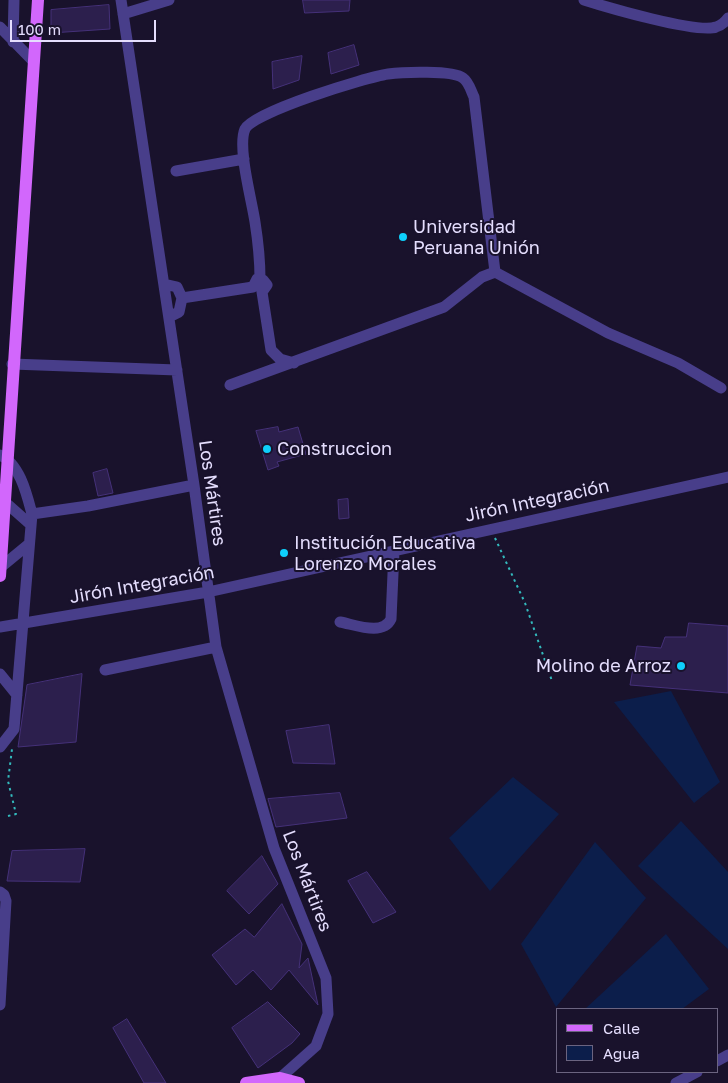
<!DOCTYPE html>
<html>
<head>
<meta charset="utf-8">
<style>
  body { margin:0 }
  #map { position:relative; width:728px; height:1083px; overflow:hidden; background:#19122c; font-family:"Golos Text",sans-serif }
  canvas { display:block }
  .legend { position:absolute; left:556px; top:1008px; width:162px; height:65px; box-sizing:border-box; background:#19122c; border:1px solid #6b6480; margin:0; padding:6px 9px; list-style:none; font-size:15px; color:#e5defe }
  .legend li { display:flex; align-items:center; gap:10px; height:25px }
  .legend b { width:25px; border:1px solid #6b6480 }
  .scale { position:absolute; left:10px; top:20px; width:146px; height:22px; box-sizing:border-box; border:2px solid #e5defe; border-top:0; padding-left:6px; font-size:15px; line-height:18px; white-space:nowrap; color:#e5defe; -webkit-text-stroke:4px #19122c; paint-order:stroke }
</style>
</head>
<body>
<div id="map">
<canvas width="728" height="1083"></canvas>
<ul class="legend">
<li><b style="height:6px;background:#d267fc"></b>Calle</li>
<li><b style="height:14px;background:#0c1e4b"></b>Agua</li>
</ul>
<div class="scale">100 m</div>
</div>
<script>
const ctx = document.querySelector('canvas').getContext('2d');
ctx.lineJoin = 'round';
function fill(path, color) {
  ctx.fillStyle = color;
  ctx.fill(path, 'evenodd');
}
function trace(path, color, width, dash) {
  ctx.strokeStyle = color;
  ctx.lineWidth = width;
  ctx.lineCap = dash ? 'butt' : 'round';
  ctx.setLineDash(dash || []);
  ctx.stroke(path);
}
function write(font, color, halo, rows, align = 'center') {
  ctx.font = font + ' "Golos Text",sans-serif';
  ctx.lineWidth = 4;
  ctx.setLineDash([]);
  ctx.textBaseline = 'middle';
  ctx.strokeStyle = halo;
  ctx.fillStyle = color;
  for (const [text, x, y, turn = 0] of rows) {
    ctx.save();
    ctx.translate(x, y);
    ctx.rotate((+turn || 0) * Math.PI / 180);
    ctx.textAlign = isNaN(turn) ? turn : align;
    if (halo) ctx.strokeText(text, 0, 0);
    ctx.fillText(text, 0, 0);
    ctx.restore();
  }
}
const water = new Path2D(`
  M671,691L720,782L694,803L614,702Z
  M513,777L559,814L490,891L449,838Z
  M681,821L728,872V949L638,866Z
  M595,842L646,898L556,1007L521,944Z
  M666,934L709,989L682,1009H585Z`);
const building = new Path2D(`
  M303,0H350L349,11L305,13Z
  M109,5L110,29L51,33V10Z
  M354,45L359,65L331,74L328,53Z
  M302,56L299,80L273,89L272,62Z
  M278,427L279,432L298,427L306,454L277,462L279,466L268,470L256,431Z
  M107,469L113,493L98,496L93,473Z
  M348,499L349,518L339,519L338,500Z
  M689,623L728,626V693L630,685L637,646L661,648L665,637H686Z
  M82,674L76,742L18,747L27,685Z
  M329,725L335,764L293,763L286,731Z
  M340,793L347,818L276,827L268,799Z
  M85,849L80,882L7,881L12,851Z
  M262,856L278,884L249,914L227,891Z
  M367,872L396,912L373,923L348,881Z
  M282,904L302,944L299,968L308,958L318,1005L289,970L271,990L253,970L236,985L212,955L245,929L254,937Z
  M268,1002L300,1034L292,1043L258,1068L232,1028Z
  M127,1019L166,1083H144L113,1028Z`);
const path = new Path2D(`
  M495,538L525,603L552,681
  M8,816L16,814L8,781L12,749`);
const minor = new Path2D(`
  M121,0L194,485L216,647L274,848L326,978L328,1014L316,1046L280,1078
  M584,0C606,7 698,34 716,27C720,26 725,22 728,18
  M123,14L169,0
  M0,27L34,62
  M13,42L14,0
  M176,171L244,159
  M260,279C260,260 258,241 255,222C252,201 237,147 245,129C253,112 367,77 388,74C402,72 453,70 463,78C469,82 471,91 474,97L495,272
  M164,284L177,287L182,298L179,312L169,317
  M253,287L257,279L263,280L267,285L262,292L271,350L280,359L294,363
  M182,298L253,287
  M12,364L177,370
  M230,385L444,307L482,277L495,272L608,333L678,363L721,388
  M0,455C20,464 27,495 32,514L14,729L0,747
  M5,502L31,525
  M32,514L88,506L194,485
  M1,567L29,544
  M340,622C356,625 383,636 391,619L394,551
  M0,627L208,592L728,477
  M105,670L216,647
  M0,674L17,695
  M0,892L4,895L6,901L0,1005
  M717,1061L728,1055
  M676,1083L697,1072`);
const major = new Path2D(`
  M0,576L38,0
  M246,1083L280,1078L299,1083`);
const markers = [
  [403,237,5,"#0ecffb"],
  [267,449,5,"#0ecffb"],
  [284,553,5,"#0ecffb"],
  [681,666,5,"#0ecffb"]
];
const poiNames = [
  ["Universidad",413,227],
  ["Peruana Unión",413,248],
  ["Construccion",277,449],
  ["Institución Educativa",294,543],
  ["Lorenzo Morales",294,564],
  ["Molino de Arroz",671,666,"right"]
];
const streetNames = [
  ["Los Mártires",212,493,82],
  ["Jirón Integración",537,501,-12],
  ["Jirón Integración",142,585,-10],
  ["Los Mártires",307,881,69]
];
fill(water, '#0c1e4b');
fill(building, '#2c1f4d');
trace(building, '#453179', 1);
trace(path, '#33babd', 2, [2.5, 4]);
trace(minor, '#483e8a', 11);
trace(major, '#d267fc', 12);
for (const [x, y, r, color] of markers) {
  const dot = new Path2D();
  dot.arc(x, y, r, 0, 2 * Math.PI);
  ctx.fillStyle = color;
  ctx.fill(dot);
  trace(dot, '#19122c', 2);
}
write('18px', '#e5defe', '#19122c', poiNames, 'left');
write('18px', '#e5defe', '#19122c', streetNames);
</script>
</body>
</html>
